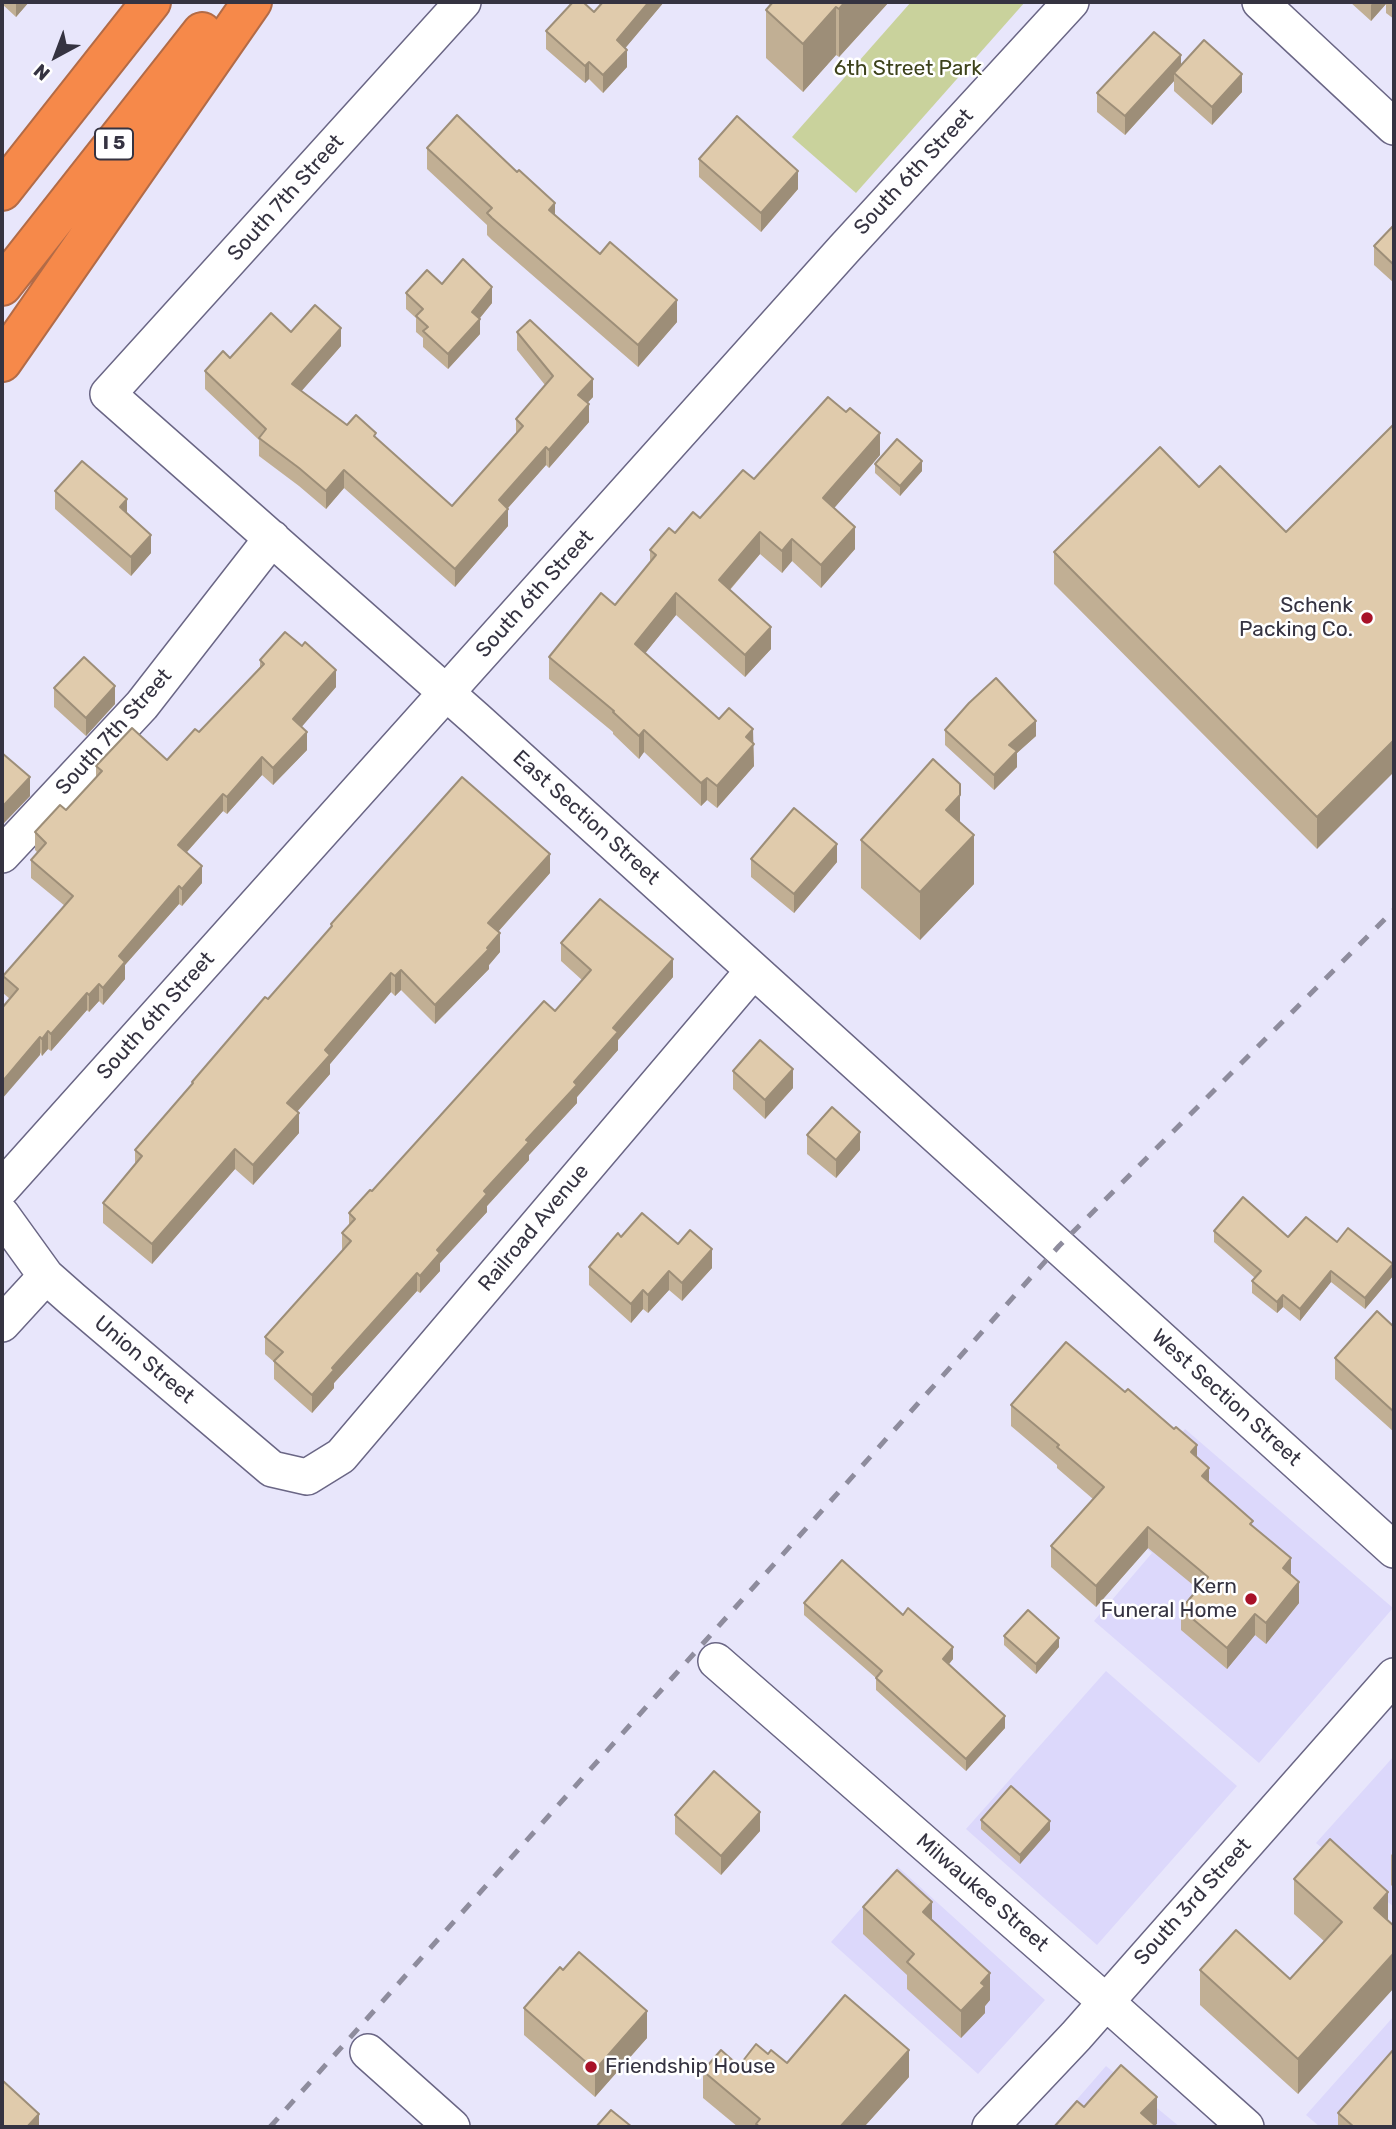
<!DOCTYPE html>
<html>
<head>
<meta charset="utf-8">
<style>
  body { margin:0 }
  #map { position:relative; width:1396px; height:2129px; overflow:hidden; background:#e8e6fb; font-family:Rubik,sans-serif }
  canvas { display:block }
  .frame { position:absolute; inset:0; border:4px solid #353341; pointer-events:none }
  .north { position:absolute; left:21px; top:21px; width:70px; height:70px; -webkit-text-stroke:5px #fff; paint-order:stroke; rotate:221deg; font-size:19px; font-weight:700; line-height:28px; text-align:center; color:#353341 }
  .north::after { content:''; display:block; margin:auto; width:24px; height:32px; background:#353341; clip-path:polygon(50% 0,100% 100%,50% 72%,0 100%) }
</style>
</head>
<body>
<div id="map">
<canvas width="1396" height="2129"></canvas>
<div class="frame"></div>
<div class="north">N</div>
</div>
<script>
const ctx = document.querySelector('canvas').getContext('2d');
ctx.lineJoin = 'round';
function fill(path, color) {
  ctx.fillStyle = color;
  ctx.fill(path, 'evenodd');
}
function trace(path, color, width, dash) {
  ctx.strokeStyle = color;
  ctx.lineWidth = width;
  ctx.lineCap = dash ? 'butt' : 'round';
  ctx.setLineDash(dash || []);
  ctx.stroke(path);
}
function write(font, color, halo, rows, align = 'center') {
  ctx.font = font + ' Rubik,sans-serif';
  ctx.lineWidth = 5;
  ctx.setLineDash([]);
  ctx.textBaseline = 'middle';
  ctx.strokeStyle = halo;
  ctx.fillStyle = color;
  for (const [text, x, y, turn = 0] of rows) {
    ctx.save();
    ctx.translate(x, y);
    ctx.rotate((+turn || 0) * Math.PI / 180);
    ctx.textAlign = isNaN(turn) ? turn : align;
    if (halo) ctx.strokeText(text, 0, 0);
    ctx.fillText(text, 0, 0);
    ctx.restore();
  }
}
const built = new Path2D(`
  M1185,1429L1393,1608L1259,1763L1094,1621L1152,1553L1109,1517Z
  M1106,1671L1237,1786L1097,1945L966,1829Z
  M1394,1756V1907L1316,1843Z
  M898,1867L1045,2000L978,2074L831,1942Z
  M1394,2016V2127H1320L1306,2115Z
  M1106,2066L1180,2127H1053Z`);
const green = new Path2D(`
  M911,2H1025L856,193L792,137Z`);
const minor = new Path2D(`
  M463,2L108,394L476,719L1394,1550
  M1260,2L1394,127
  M2,855L142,705L272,538
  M2,1188L844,249L1071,2
  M2,1215L46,1276L72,1299L272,1469L307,1477L341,1456L753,971
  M2,1324L46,1276
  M716,1661L1106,2002L1246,2127
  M368,2052L452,2127
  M990,2127L1076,2036L1394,1676`);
const highway = new Path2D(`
  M2,191L151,2
  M2,286L202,32
  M2,362L252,2`);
const rail = new Path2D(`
  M270,2127L1059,1246L1394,910`);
const wall = new Path2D(`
  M2,2H29L16,17L2,4Z
  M603,2H664L625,48L627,67L603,93L589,79L585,83L546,49V31L594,12Z
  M889,2L839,57L836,55L803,92L766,58V10Z
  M1350,2H1394V19L1386,13V4L1371,21Z
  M1181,65L1242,92L1212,125L1174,91V81L1125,135L1097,112V93Z
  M427,148L555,215L677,322L638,367L492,240L487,235V225L427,169Z
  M699,159L798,189L761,232L699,177Z
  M1394,225V283L1374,265V246Z
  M442,284L492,303L480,318V334L448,369L423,347V338L416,332V318L406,309V293Z
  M291,332L341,346L301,391L347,425L376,438L452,506L516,434V419L545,385L517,350V332L593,397L587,403L589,422L549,468L546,465L508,508V526L455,587L344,488L326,509L299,486L259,456V440L205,389V371L230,358Z
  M1394,424L1317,849L1054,584V552L1199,487L1286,532Z
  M880,455L834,508L855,549L821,588L792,561L782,573L760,554L730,590L771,649L745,677L676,615L645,653L719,719L753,743L754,766L717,808L707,800L701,806L644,752L639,759L613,734V732L549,679V657L615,605L650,562V550L700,518L754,479Z
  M875,464L922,471L900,496L875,473Z
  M55,491L127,513L151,553L131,576L55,509Z
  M260,660L336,687L301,727L307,750L273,785L262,775L227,814L223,811L187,852L202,883L182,906L179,904L125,965V979L103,1005L99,1001L89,1012L87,1010L51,1051L48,1049L42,1056L10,999L3,993V976L65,906L31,878V860L38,853L35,850V832L66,810L96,777V766L167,760L199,732L260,667Z
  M54,688L115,704L86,736L54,707Z
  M945,730L1036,736L1017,753V767L994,790L945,745Z
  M2,753L30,796L4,823L2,821Z
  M960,822L974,884L920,940L861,888V840Z
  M751,859L837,862L794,913L751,877Z
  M550,873L498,932L500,952L489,965V969L435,1024L401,990L395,996L391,992L330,1064V1074L297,1112L299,1133L253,1185L235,1169L152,1264L103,1223V1203L135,1164V1150L192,1085V1082L268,999L331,928V924Z
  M561,943L673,977L618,1040V1050L577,1097V1103L529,1155V1160L487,1206V1212L440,1263V1271L420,1293L417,1291L334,1383V1388L312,1413L274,1379V1362L265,1354V1337L342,1251V1233L349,1226V1213L555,1011L582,980L561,961Z
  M733,1071L793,1088L765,1119L733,1089Z
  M807,1135L860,1150L836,1178L807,1154Z
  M1214,1231L1337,1242L1393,1276L1365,1309L1331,1282L1300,1321L1283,1307L1277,1313L1252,1293V1281L1255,1278L1214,1242Z
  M621,1237L678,1244L712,1268L682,1301L669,1290L648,1313L643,1309L631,1323L589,1285V1267Z
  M1394,1327V1432L1335,1379V1358Z
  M1011,1405L1197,1457L1209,1483L1253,1526L1291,1575L1299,1603L1266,1644L1255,1635L1227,1669L1181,1630V1609L1198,1589L1148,1548L1096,1607L1051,1567V1546L1093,1499L1057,1468V1465L1011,1426Z
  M804,1603L953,1659L949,1664L1005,1728L966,1771L876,1690V1678L804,1615Z
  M1004,1636L1059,1647L1036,1674L1004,1645Z
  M675,1815L760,1831L721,1875L675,1834Z
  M981,1820L1050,1830L1020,1864L981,1829Z
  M1394,1852V1888L1391,1885V1855Z
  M1294,1879L1388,1892L1298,2094L1200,2005V1970L1290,1979L1325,1942L1294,1914Z
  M863,1907L932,1920L990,2000L985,2006V2013L961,2038L907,1989V1975L863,1934Z
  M524,2008L647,2038L595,2097L524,2035Z
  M768,2054L787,2063L909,2077L864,2127H738L703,2098V2071L739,2066Z
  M1338,2113L1394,2127H1338Z`);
const shadedWall = new Path2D(`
  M16,2H29L16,17Z
  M649,2H664L617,58V40Z
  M845,2H889L839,57V9Z
  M1373,2H1386V4L1371,21V5Z
  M836,7V55L803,92V44Z
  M627,50V67L603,93V75Z
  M1181,55V74L1174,73V81L1125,135V116Z
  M589,62V79L585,83V66Z
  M1242,74V92L1212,125V107Z
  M798,171V189L761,232V213Z
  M555,203V225L549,210Z
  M492,287V303L475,324L480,319V334L448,369V354L472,312Z
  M677,300V322L638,367V345Z
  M341,328V346L292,402V384Z
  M593,379V397L578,413V395Z
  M589,404V422L549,468V450Z
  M880,433V455L823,521V498Z
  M546,447V465L499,518V500Z
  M922,461V471L900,496V486Z
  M344,470V488L326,509V491Z
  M127,499V518L120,507Z
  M508,509V526L455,587V569Z
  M855,527V549L821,588V565Z
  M760,532V554L719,602V580Z
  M151,535V553L131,576V557Z
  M792,539V561L782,573V551Z
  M676,593V615L635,666V644Z
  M771,627V649L745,677V655Z
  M336,670V687L293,737V719Z
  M115,686V704L86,736V718Z
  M1036,721V736L1017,753V767L994,790V775L1009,745Z
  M753,729L754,766L717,808V786L746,737Z
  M644,730V752L639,759V736Z
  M307,732V750L273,785V768Z
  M1394,740V772L1317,849V817Z
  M262,757V775L227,814V797Z
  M30,777V796L4,823V805Z
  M707,778V800L701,806V783Z
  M223,794V811L178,862V845Z
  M960,795V843L946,810Z
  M974,835V884L920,940V892Z
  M837,844V862L794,913V894Z
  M550,854V873L488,943V923Z
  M202,866V883L182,906V889Z
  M179,886V904L125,965V979L103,1005V988L119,956Z
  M500,933V952L489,965V969L435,1024V1005Z
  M673,959V977L618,1040V1050L577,1097V1103L529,1155V1160L487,1206V1212L440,1263V1271L420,1293V1276L437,1250L574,1082L613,1028Z
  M401,970V990L395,996V976Z
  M391,973V992L330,1064V1074L287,1123V1103L325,1050Z
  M99,984V1001L89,1012V995Z
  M87,993V1010L51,1051V1034Z
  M48,1031V1049L42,1056V1039Z
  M40,1037V1055L2,1099V1082Z
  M793,1069V1088L765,1119V1100Z
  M299,1113V1133L253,1185V1165Z
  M860,1132V1150L836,1178V1160Z
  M235,1149V1169L152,1264V1244Z
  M712,1249V1268L682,1301V1283Z
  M1393,1264V1276L1365,1309V1298Z
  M669,1271V1290L648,1313V1295Z
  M1331,1271V1282L1300,1321V1309Z
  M417,1273V1291L334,1383V1388L312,1413V1395L332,1368Z
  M643,1290V1309L631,1323V1304Z
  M1283,1295V1307L1277,1313V1302Z
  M1197,1445V1466L1191,1452Z
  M1209,1468V1489L1202,1476Z
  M1148,1527V1548L1096,1607V1586Z
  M1291,1558V1580L1283,1568Z
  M1299,1582V1603L1266,1644V1623Z
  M1255,1614V1635L1227,1669V1648Z
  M1059,1638V1647L1036,1674V1664Z
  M953,1647V1659L943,1671V1659Z
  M1005,1716V1728L966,1771V1759Z
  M760,1812V1831L721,1875V1856Z
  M1050,1821V1830L1020,1864V1855Z
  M1388,1892V1927L1374,1908Z
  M932,1902V1929L923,1912Z
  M1394,1953V1988L1298,2094V2059Z
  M990,1973V2000L985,2006V2013L961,2038V2011L981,1983Z
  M647,2011V2038L595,2097V2070Z
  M909,2050V2077L864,2127H840Z
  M1157,2097V2124L1153,2127L1141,2113Z
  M39,2114V2127H27Z`);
const building = new Path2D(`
  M573,2H583L594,12L603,2H649L617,40L627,50L603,75L589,62L585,66L546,31Z
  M773,2H845L839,9L836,7L803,44L766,10Z
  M1154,32L1181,55L1125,116L1097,93Z
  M1204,40L1242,74L1212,107L1174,73Z
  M457,115L517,172L519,170L555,203L549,210L600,254L610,242L677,300L638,345L492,218L487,213L492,208L427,148Z
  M737,116L798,171L761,213L699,159Z
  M1394,225V265L1374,246Z
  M463,259L492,287L472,312L480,319L448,354L423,331L428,327L416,316L423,309L406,293L427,270L442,284Z
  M315,305L341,328L292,384L347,425L356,415L376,433L374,436L452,506L523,426L516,419L553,376L517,332L530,320L593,379L578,395L589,404L549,450L546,447L499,500L508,509L455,569L344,470L326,491L299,468L259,438L266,429L205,371L223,351L230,358L271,313L291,332Z
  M828,397L846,412L850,408L880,433L823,498L855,527L821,565L792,539L782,551L760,532L719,580L771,627L745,655L676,593L635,644L719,719L729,708L753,729L746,737L754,744L717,786L707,778L701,783L644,730L639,736L613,712L614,711L549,657L601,593L615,605L656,555L650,550L669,528L675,533L693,512L700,518L743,470L754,479Z
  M1394,424V740L1317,817L1054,552L1160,447L1199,487L1220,466L1286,532Z
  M897,439L922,461L900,486L875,464Z
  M82,461L127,499L120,507L151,535L131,557L55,491Z
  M285,632L302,646L305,642L336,670L293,719L307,732L273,768L262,757L227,797L223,794L178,845L202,866L182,889L179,886L119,956L125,962L103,988L99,984L89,995L87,993L51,1034L48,1031L42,1039L40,1037L2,1082V1008L18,989L3,976L73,896L31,860L46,843L35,832L60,805L66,810L102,771L96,766L132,728L167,760L195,729L199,732L264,664L260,660Z
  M84,657L115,686L86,718L54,688Z
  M996,678L1036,721L1009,745L1017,751L994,775L945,730L969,703Z
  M2,753L30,777L4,805L2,803Z
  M933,759L960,784V795L946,810L974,835L920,892L861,840Z
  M462,777L550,854L488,923L500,933L487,948L489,949L435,1005L401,970L395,976L391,973L325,1050L330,1055L287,1103L299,1113L253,1165L235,1149L152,1244L103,1203L142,1156L135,1150L193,1083L192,1082L265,997L268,999L332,926L331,924Z
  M794,808L837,844L794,894L751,859Z
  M600,899L673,959L613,1028L618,1032L574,1082L577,1085L526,1140L529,1142L484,1191L487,1194L437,1250L440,1253L420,1276L417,1273L332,1368L334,1370L312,1395L274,1361L283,1352L265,1337L351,1241L342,1233L355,1219L349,1213L370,1190L372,1191L544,1001L555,1011L591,970L561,943Z
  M760,1040L793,1069L765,1100L733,1071Z
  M832,1107L860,1132L836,1160L807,1135Z
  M1243,1197L1288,1237L1306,1217L1337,1242L1348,1228L1393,1264L1365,1298L1331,1271L1300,1309L1283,1295L1277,1302L1252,1281L1261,1271L1214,1231Z
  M642,1213L678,1244L690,1230L712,1249L682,1283L669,1271L648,1295L643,1290L631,1304L589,1267L618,1233L621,1237Z
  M1377,1311L1394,1327V1412L1335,1358Z
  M1066,1342L1125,1392L1128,1389L1174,1429L1176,1427L1197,1445L1191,1452L1209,1468L1202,1476L1253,1521L1250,1524L1291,1558L1283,1568L1299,1582L1266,1623L1255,1614L1227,1648L1181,1609L1208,1577L1148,1527L1096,1586L1051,1546L1104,1487L1057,1447L1059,1445L1011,1405Z
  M842,1560L903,1615L908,1608L953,1647L943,1659L1005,1716L966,1759L876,1678L882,1671L804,1603Z
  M1028,1610L1059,1638L1036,1664L1004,1636Z
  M714,1771L760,1812L721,1856L675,1815Z
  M1011,1786L1050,1821L1020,1855L981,1820Z
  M1330,1839L1388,1892L1374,1908L1394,1926V1953L1298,2059L1200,1970L1236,1930L1290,1979L1342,1922L1294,1879Z
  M897,1870L932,1902L923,1912L990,1973L981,1983L985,1986L961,2011L907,1962L914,1954L863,1907Z
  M579,1952L647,2011L595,2070L524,2008L560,1967L563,1970Z
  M845,1995L909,2050L840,2127H760L756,2124L760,2119L703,2071L721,2050L739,2066L756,2044L768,2054L771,2050L787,2063Z
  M1394,2049V2127H1354L1338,2113Z
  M1121,2065L1157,2097L1141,2113L1157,2127H1054L1077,2101L1084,2107Z
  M2,2080L39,2114L27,2127H2Z
  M611,2110L632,2127H596Z`);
const markers = [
  [1367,618,7,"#a81128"],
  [1251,1599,7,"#a81128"],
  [591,2067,7,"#a81128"]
];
const shields = [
  [114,144,38]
];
const shieldNames = [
  ["I 5",114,144]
];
const parkNames = [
  ["6th Street Park",908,69]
];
const streetNames = [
  ["South 6th Street",914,172,-47],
  ["South 7th Street",286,198,-48],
  ["South 6th Street",535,594,-48],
  ["South 7th Street",114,732,-48],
  ["East Section Street",586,818,42],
  ["South 6th Street",156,1016,-48],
  ["Railroad Avenue",534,1228,-50],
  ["Union Street",144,1360,40],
  ["West Section Street",1226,1398,42],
  ["Milwaukee Street",982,1893,41],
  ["South 3rd Street",1193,1902,-48]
];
const poiNames = [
  ["Schenk",1353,606],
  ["Packing Co.",1353,630],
  ["Kern",1237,1587],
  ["Funeral Home",1237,1611],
  ["Friendship House",605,2067,"left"]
];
fill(built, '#dcd8fb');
fill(green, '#c9d29c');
trace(minor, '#6a6685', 38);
trace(highway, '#b26b47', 42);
trace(minor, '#fff', 35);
trace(highway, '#f6894a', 38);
trace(rail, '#8e8c9d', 5, [12, 12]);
fill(wall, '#c1af94');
fill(shadedWall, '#9d8e78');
fill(building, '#e0cbac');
trace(building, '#9d8e78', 2);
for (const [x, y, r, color] of markers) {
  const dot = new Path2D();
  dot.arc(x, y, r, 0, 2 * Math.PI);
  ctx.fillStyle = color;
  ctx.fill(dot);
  trace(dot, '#fff', 2.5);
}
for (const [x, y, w] of shields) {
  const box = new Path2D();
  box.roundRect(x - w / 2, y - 15.5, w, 31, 5);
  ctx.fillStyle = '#fff';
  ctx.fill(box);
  trace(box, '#353341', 2);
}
write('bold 19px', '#353341', null, shieldNames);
write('21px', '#3d421b', '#fff', parkNames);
write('21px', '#353341', '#fff', streetNames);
write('21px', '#353341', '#fff', poiNames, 'right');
</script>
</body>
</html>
